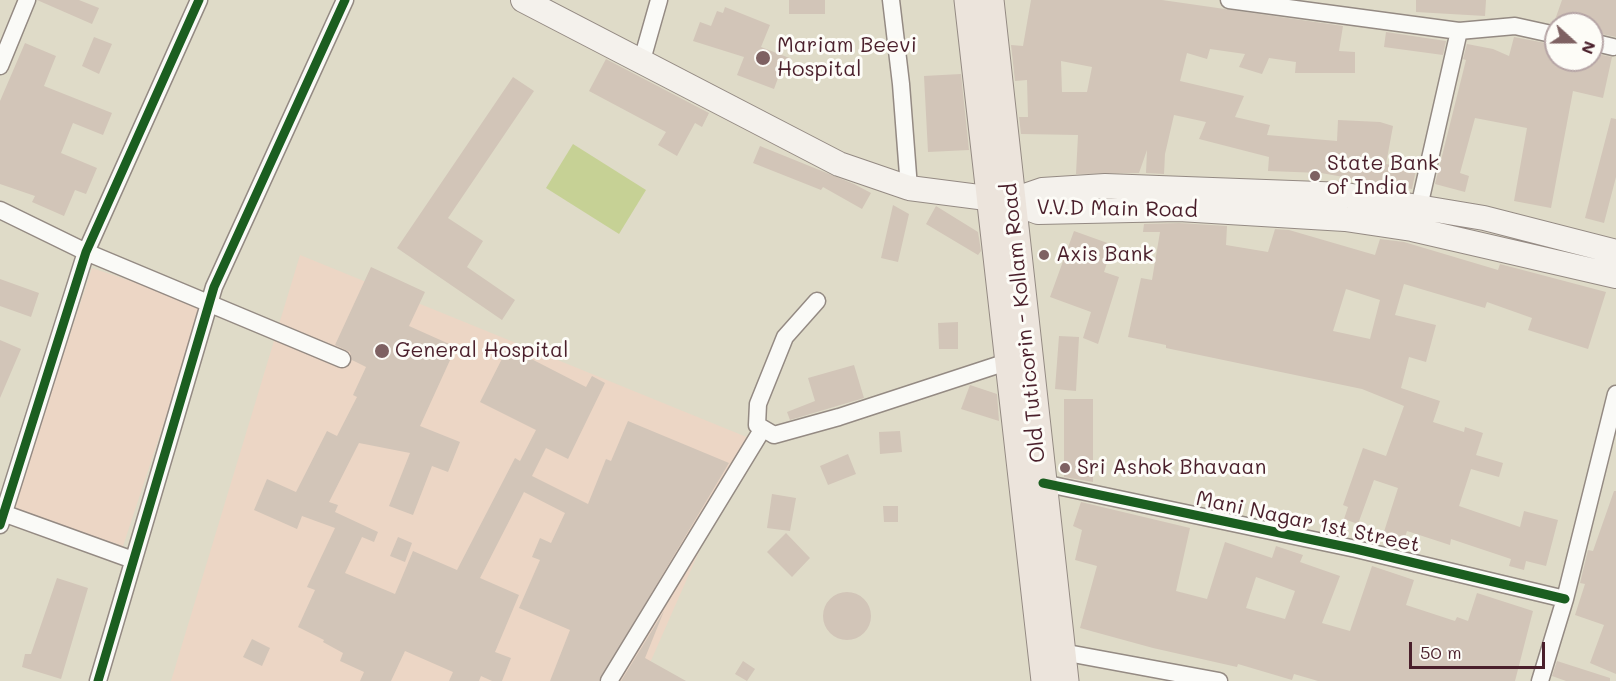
<!DOCTYPE html>
<html>
<head>
<meta charset="utf-8">
<style>
  body { margin:0 }
  #map { position:relative; width:1616px; height:681px; overflow:hidden; background:#dfdbc8; font-family:Mali,sans-serif }
  canvas { display:block }
  .north { position:absolute; left:1544px; top:12px; width:60px; height:60px; box-sizing:border-box; background:#fdfcf7; border:2px solid #b5a4a5; border-radius:50%; rotate:111deg; font-size:16px; font-weight:700; line-height:24px; text-align:center; color:#4a1f2b }
  .north::after { content:''; display:block; margin:auto; width:21px; height:27px; background:#7e6162; clip-path:polygon(50% 0,100% 100%,50% 72%,0 100%) }
  .scale { position:absolute; left:1409px; top:642px; width:136px; height:27px; box-sizing:border-box; border:3px solid #4a1f2b; border-top:0; padding-left:8px; font-size:18px; line-height:21px; white-space:nowrap; color:#4a1f2b; -webkit-text-stroke:4px #fdfcf7; paint-order:stroke }
</style>
</head>
<body>
<div id="map">
<canvas width="1616" height="681"></canvas>
<div class="north">N</div>
<div class="scale">50 m</div>
</div>
<script>
const ctx = document.querySelector('canvas').getContext('2d');
ctx.lineJoin = 'round';
function fill(path, color) {
  ctx.fillStyle = color;
  ctx.fill(path, 'evenodd');
}
function trace(path, color, width, dash) {
  ctx.strokeStyle = color;
  ctx.lineWidth = width;
  ctx.lineCap = dash ? 'butt' : 'round';
  ctx.setLineDash(dash || []);
  ctx.stroke(path);
}
function write(font, color, halo, rows, align = 'center') {
  ctx.font = font + ' Mali,sans-serif';
  ctx.lineWidth = 6;
  ctx.setLineDash([]);
  ctx.textBaseline = 'middle';
  ctx.strokeStyle = halo;
  ctx.fillStyle = color;
  for (const [text, x, y, turn = 0] of rows) {
    ctx.save();
    ctx.translate(x, y);
    ctx.rotate((+turn || 0) * Math.PI / 180);
    ctx.textAlign = isNaN(turn) ? turn : align;
    if (halo) ctx.strokeText(text, 0, 0);
    ctx.fillText(text, 0, 0);
    ctx.restore();
  }
}
const built = new Path2D(`
  M300,255L749,438L642,681H171Z
  M92,268L203,305L123,546L12,509Z`);
const green = new Path2D(`
  M573,144L646,190L619,234L546,188Z`);
const building = new Path2D(`
  M37,0H79L99,8L92,24Z
  M789,0H825V14H789Z
  M1031,0H1162L1343,26L1339,51L1355,52V73H1295L1296,62L1269,58L1262,74L1239,67L1245,54L1210,49L1207,59L1187,53L1180,81L1244,96L1235,117L1270,125L1267,135L1337,141L1338,120L1380,122L1393,126L1386,164L1416,170L1412,189L1321,173L1268,171L1269,157L1199,139L1206,122L1174,115L1165,154L1164,174L1146,173L1147,150L1139,173L1076,174L1078,135L1021,134L1019,117H1028L1027,80L1015,81L1011,45L1023,46ZM1061,61L1092,67L1087,92H1062Z
  M1416,0H1486L1485,16L1416,12Z
  M1562,0H1616V37L1592,32V24H1577L1556,17Z
  M725,7L770,25L761,47L792,59L787,73L781,70L774,89L737,75L744,57L693,41L700,22L711,26L717,11L723,13Z
  M1386,32L1446,41L1443,55L1384,47Z
  M94,37L112,44L99,74L82,66Z
  M1514,37L1556,45V60H1592V53L1612,57L1603,98L1573,91L1551,208L1514,201L1527,128L1475,118L1460,173L1469,176L1465,192L1435,184L1466,60L1463,59L1467,44L1493,49L1509,56Z
  M25,43L56,56L44,86L112,113L103,135L73,123L61,153L97,168L86,194L75,190L64,216L32,202L35,196L0,184V101Z
  M606,59L709,113L702,127L695,123L677,156L658,145L666,132L589,91Z
  M961,74L969,150L928,152L924,76Z
  M513,77L534,91L448,218L483,241L467,267L515,300L502,320L397,248Z
  M1611,118L1616,119V177L1604,223L1585,218Z
  M760,146L854,184L871,193L862,209L823,187L821,190L753,163Z
  M893,205L909,214L898,262L881,258Z
  M936,206L978,232L981,251L978,255L926,224Z
  M1179,223L1227,226L1226,245L1268,252L1275,229L1289,230L1375,255L1380,239L1404,242L1498,270L1500,264L1606,292L1588,349L1528,330L1532,318L1487,302L1485,308L1404,284L1395,315L1436,325L1426,362L1409,357L1401,388L1440,401L1433,422L1464,432L1465,427L1483,433L1476,455L1503,463L1499,477L1471,469L1459,506L1520,527L1524,511L1558,520L1546,566L1526,561L1524,570L1509,566L1511,559L1451,539L1450,545L1407,531L1403,544L1382,538L1398,488L1374,480L1358,524L1344,519L1348,507L1343,505L1363,448L1386,456L1404,406L1362,389L1166,348V345L1128,337L1141,278L1152,280L1160,232H1143L1144,224ZM1346,289L1380,300L1370,339L1333,331Z
  M1074,231L1113,245L1104,272L1119,277L1098,344L1083,338L1091,312L1050,297Z
  M371,267L425,292L409,326L456,347L420,426L460,442L448,472L432,466L413,515L389,506L410,453L359,443L329,502L338,505L335,512L378,532L374,542L362,537L345,573L395,594L413,551L457,570L515,458L520,461L536,430L480,402L508,347L586,387L592,376L605,383L568,459L546,448L532,476L588,504L606,459L611,461L628,421L729,463L599,681H550L570,630L519,608L540,560L532,557L540,538L551,543L565,513L524,492L480,578L519,595L495,652L511,658L502,681H492L481,676L479,681H449L453,672L405,651L391,681H360L364,672L340,661L343,653L323,642L324,640L298,627L315,590L307,587L335,528L302,516L297,529L254,510L267,479L296,492L327,431L337,436L357,397L353,395L366,367L352,360L350,352L335,345Z
  M0,279L39,293L31,317L0,306Z
  M958,322V349H939L938,323Z
  M1059,336L1079,337L1076,391L1055,389Z
  M0,340L21,349L0,398Z
  M854,365L864,398L790,420L787,412L815,401L808,378Z
  M970,385L997,394L999,421L961,409Z
  M1064,399H1093V482L1064,477Z
  M900,431L902,452L880,454L879,432Z
  M848,454L856,474L828,485L820,466Z
  M1614,491H1616V674L1590,663L1604,625L1575,615L1585,584L1580,583L1588,550L1593,551Z
  M772,494L796,498L790,531L767,528Z
  M1081,502L1190,528L1176,591L1207,599L1225,542L1272,558L1276,546L1303,555L1300,562L1340,576L1322,623L1350,631L1372,566L1414,580L1406,605L1455,621L1457,617L1468,621L1477,593L1533,611L1515,681H1318L1294,674L1292,680L1238,664L1237,667L1153,648L1080,628L1097,566L1075,560L1082,530L1073,526ZM1256,577L1295,591L1285,619L1246,608Z
  M883,506H898V522H884Z
  M786,533L810,558L792,577L767,552Z
  M398,537L412,543L405,562L390,556Z
  M57,578L88,588L61,679L22,667L25,654H31Z
  M823 616a24 24 0 1 1 48 0a24 24 0 1 1-48 0Z
  M664,611L645,658L686,681H621Z
  M252,639L270,648L262,666L243,657Z
  M743,661L755,669L747,681L735,674Z
  M1557,661L1610,678V681H1566L1552,676Z`);
const minor = new Path2D(`
  M891,0L901,84L909,188
  M1229,0L1459,31
  M1592,42L1613,47
  M642,60L659,0
  M0,66L27,0
  M1419,207L1459,31L1515,26L1556,35
  M0,210L86,252L342,359
  M817,301L785,337L758,404L757,425L774,435L839,417L1016,359
  M1043,483L1356,549L1565,599
  M0,512L133,560
  M0,525L86,252L199,0
  M1062,652L1219,681
  M98,681L214,287L345,0
  M609,681L762,430
  M1540,681L1565,599L1616,394`);
const secondary = new Path2D(`
  M523,0L839,164L909,188L1010,201L1038,212L1179,209L1345,219L1412,229L1616,276
  M1010,201L1042,190L1105,186L1346,195L1484,218L1616,252`);
const primary = new Path2D(`
  M968,0L1045,681
  M990,0L1065,681`);
const cycleway = new Path2D(`
  M1043,483L1356,549L1565,599
  M0,525L86,252L199,0
  M98,681L214,287L345,0`);
const markers = [
  [763,58,8,"#7e6162"],
  [1315,176,6,"#7e6162"],
  [1044,255,6,"#7e6162"],
  [382,351,8,"#7e6162"],
  [1065,468,6,"#7e6162"]
];
const poiNames = [
  ["Mariam Beevi",777,46],
  ["Hospital",777,70],
  ["State Bank",1327,164],
  ["of India",1327,188],
  ["Axis Bank",1056,255],
  ["General Hospital",395,351],
  ["Sri Ashok Bhavaan",1077,468]
];
const streetNames = [
  ["V.V.D Main Road",1117,209,1],
  ["Old Tuticorin - Kollam Road",1024,323,-96],
  ["Mani Nagar 1st Street",1308,522,12]
];
fill(built, '#ecd6c5');
fill(green, '#c6d195');
fill(building, '#d2c5b8');
trace(minor, '#948a83', 19);
trace(secondary, '#948a83', 26);
trace(primary, '#948a83', 29);
trace(minor, '#fafaf7', 16);
trace(secondary, '#f4f1ec', 24);
trace(primary, '#ece4dc', 27);
trace(cycleway, '#1b5e20', 9);
for (const [x, y, r, color] of markers) {
  const dot = new Path2D();
  dot.arc(x, y, r, 0, 2 * Math.PI);
  ctx.fillStyle = color;
  ctx.fill(dot);
  trace(dot, '#fdfcf7', 2);
}
write('21px', '#4a1f2b', '#fdfcf7', poiNames, 'left');
write('21px', '#4a1f2b', '#fdfcf7', streetNames);
</script>
</body>
</html>
